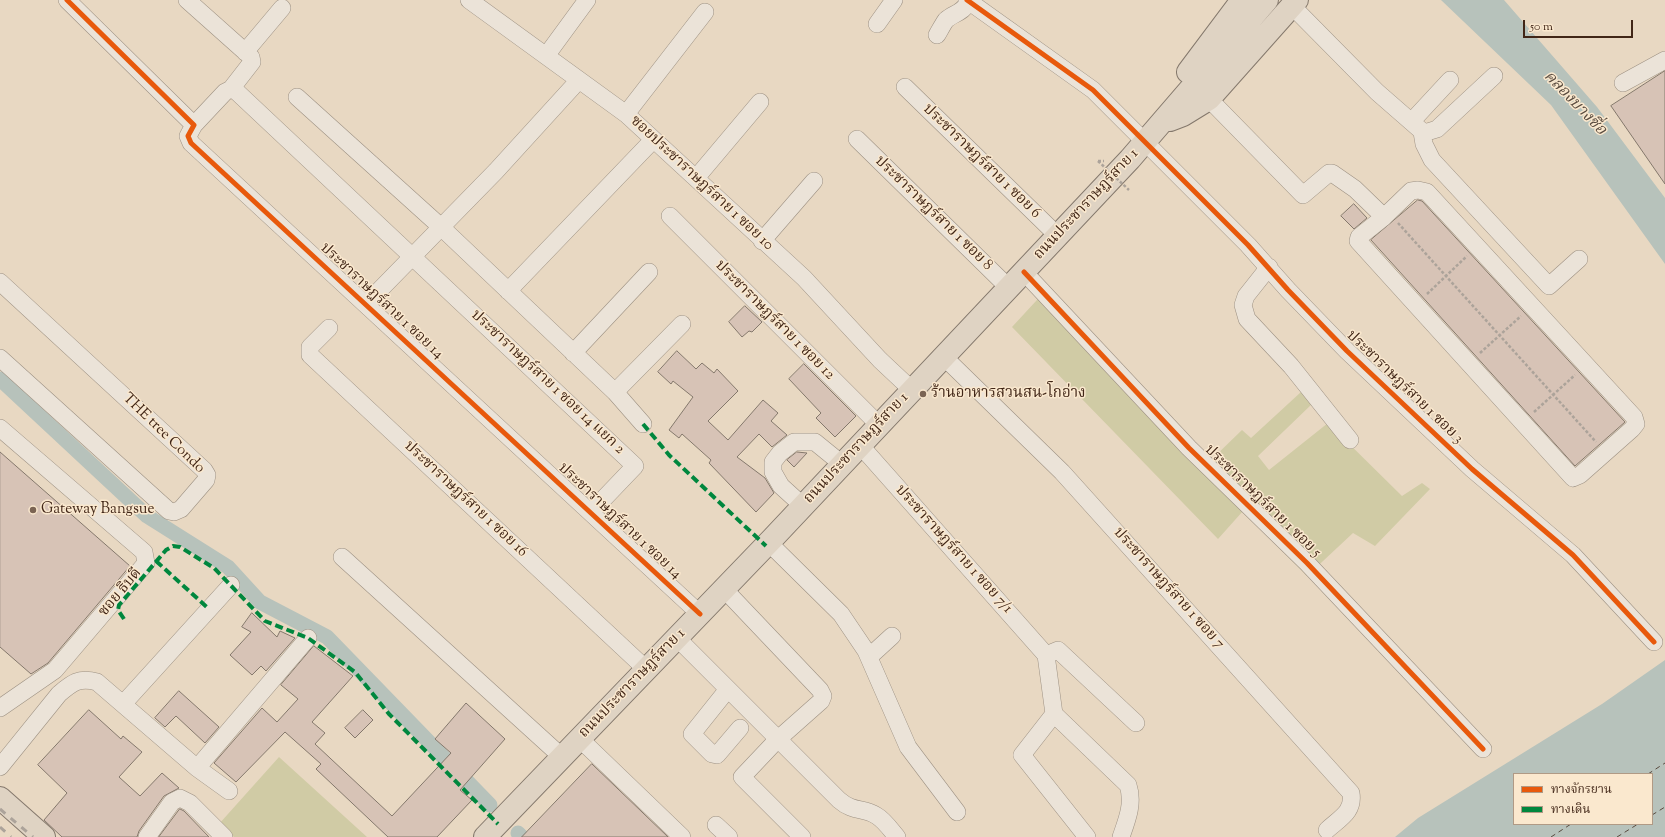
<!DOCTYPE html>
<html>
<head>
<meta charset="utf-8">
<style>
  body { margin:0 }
  #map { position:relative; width:1665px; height:837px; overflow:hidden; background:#e8d8c2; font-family:"Sorts Mill Goudy","Noto Serif Thai",serif }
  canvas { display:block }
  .legend { position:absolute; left:1513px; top:773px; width:140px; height:52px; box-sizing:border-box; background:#fae8ce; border:1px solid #b09a85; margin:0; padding:5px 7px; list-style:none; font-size:12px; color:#412617 }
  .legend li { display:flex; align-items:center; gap:8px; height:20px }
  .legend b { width:20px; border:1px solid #b09a85 }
  .scale { position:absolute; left:1523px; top:20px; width:110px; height:18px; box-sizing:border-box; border:2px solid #412617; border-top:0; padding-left:5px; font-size:12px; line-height:14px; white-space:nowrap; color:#412617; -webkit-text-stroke:3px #fae8ce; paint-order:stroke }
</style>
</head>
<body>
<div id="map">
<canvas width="1665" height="837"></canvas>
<ul class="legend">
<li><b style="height:5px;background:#e8590c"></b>ทางจักรยาน</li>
<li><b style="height:5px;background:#00873e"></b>ทางเดิน</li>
</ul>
<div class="scale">50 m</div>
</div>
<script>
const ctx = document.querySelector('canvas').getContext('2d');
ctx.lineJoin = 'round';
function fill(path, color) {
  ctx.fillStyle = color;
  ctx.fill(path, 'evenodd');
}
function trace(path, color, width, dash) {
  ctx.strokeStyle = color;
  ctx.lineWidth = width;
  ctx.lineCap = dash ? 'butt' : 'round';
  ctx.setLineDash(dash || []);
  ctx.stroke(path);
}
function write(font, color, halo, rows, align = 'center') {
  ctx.font = font + ' "Sorts Mill Goudy","Noto Serif Thai",serif';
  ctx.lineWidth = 3;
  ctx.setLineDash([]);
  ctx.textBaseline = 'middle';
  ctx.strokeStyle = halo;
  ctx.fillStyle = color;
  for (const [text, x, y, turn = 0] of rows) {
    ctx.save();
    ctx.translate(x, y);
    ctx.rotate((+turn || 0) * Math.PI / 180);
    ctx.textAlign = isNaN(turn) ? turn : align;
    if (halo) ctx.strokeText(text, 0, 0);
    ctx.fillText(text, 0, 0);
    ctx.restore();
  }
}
const green = new Path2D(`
  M1048,288L1210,461L1242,430L1251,438L1301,392L1312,404L1258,456L1269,470L1328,423L1402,496L1422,483L1430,489L1375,546L1353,533L1307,576L1243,511L1218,539L1012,327Z
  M279,757L367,837H234L219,824Z`);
const water = new Path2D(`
  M1441,0H1504L1597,107L1665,198V264L1551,105Z
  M1665,660V837H1395L1418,818L1602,704ZM1514,774H1652V824H1514Z`);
const canal = new Path2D(`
  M0,379L147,516L228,567L260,602L327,637L490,805
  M518,833L522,837`);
const ferry = new Path2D(`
  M1648,774L1665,763
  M1652,815L1665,807
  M1551,837L1571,824
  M1617,837L1638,824`);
const building = new Path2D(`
  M1665,71V184L1611,106Z
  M1418,200L1422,201L1625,422L1575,466L1371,240Z
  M1354,204L1367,218L1354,229L1341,216Z
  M745,306L762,322L752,332L749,331L742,337L729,322Z
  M677,351L696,369L702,363L714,373L717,369L738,391L708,421L728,440L763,400L778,413L771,421L787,435L772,447L759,434L737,457L765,478L774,493L756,512L709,463L711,460L682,434L679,438L669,430L693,397L673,381L671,384L658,372Z
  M804,364L856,416L835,437L816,418L821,413L789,379Z
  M0,452L130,566L48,663L31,674L0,647Z
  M797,452L807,453L794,467L787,460Z
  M252,613L277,637L280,631L295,638L266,671L261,666L252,675L230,655L251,632L242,627Z
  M314,646L353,676L312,722L325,733L315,744L392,816L451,753L435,739L466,703L505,739L460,790L472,800L437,837H388L316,769L321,764L285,732L236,782L214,763L262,708L277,722L298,699L281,685Z
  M179,691L219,727L205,743L176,716L165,727L155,718Z
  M89,710L121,739L123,736L142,752L119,777L140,796L162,773L179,788L164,796L139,831L137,837H62L44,820L67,793L38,765Z
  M363,710L373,720L355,738L345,728Z
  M592,764L668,837H522Z
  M180,809L184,811L209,837H159Z`);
const path = new Path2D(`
  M1098,161H1104
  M1398,223L1596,442
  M1427,294L1467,256
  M1480,353L1521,316
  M1534,412L1575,375`);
const minor = new Path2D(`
  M67,0L194,125L188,136L191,143L700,614
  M187,0L251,57L252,62L231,89
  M469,0L626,114L804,278L880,360L912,390
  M967,0L1093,90L1248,245L1288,290L1347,351L1472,469L1573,555L1654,642
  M1292,6L1377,92L1424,133L1437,129L1494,76
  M877,24L894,0
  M937,35C940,30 943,24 946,20C954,13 965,12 968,1
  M245,52L282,8
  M546,56L587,0
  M1623,83L1665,60
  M905,87L1058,236
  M297,97L441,227L615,392L643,424
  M1209,99L1303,195L1329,173H1332L1355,189L1384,217
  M626,114L705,12
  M1412,121L1450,80
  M194,125L225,92L231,89L237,92L635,466L591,512
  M1422,132L1424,144L1432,160L1549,286L1579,259
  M857,139L1009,288
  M696,178L760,102
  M1418,190L1427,192L1634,417L1636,424L1632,429L1580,475L1573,478L1358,241L1359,237L1384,217L1411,191Z
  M670,216L879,425
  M762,241L814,181
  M1269,267L1246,296L1243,305L1247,319L1291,366L1350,440
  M1024,272L1189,448L1307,563L1483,749
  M0,282L204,470L207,475L206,480L181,509L174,512L169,511L0,358
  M508,291L653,140
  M366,304L496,171L579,80
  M329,328L310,347V355L647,670
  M573,353L649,272
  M944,357L1062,472L1351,793C1354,812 1340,818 1327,830
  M615,392L682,324
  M0,428L144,552L146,563L55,670L0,708
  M860,445L1046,655
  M803,506L781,486L773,472V462L780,453L794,442H815L842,464
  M769,543L841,614L866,651L908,747L957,812
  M342,557L562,757
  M724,589L820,690L823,696L821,701L777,740L742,777L802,837
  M677,638L839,800C854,813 863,807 877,816C884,820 891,830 897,837
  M1046,655L1054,714L1022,755L1087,837
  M1046,655L1058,650L1136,723
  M869,657L892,636
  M728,689L692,734L712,754L717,755L740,728
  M123,704L231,585
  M1054,714L1128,785C1134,803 1127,820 1121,837
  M580,739L682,837
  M0,767L59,694C72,683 79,677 97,682L197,768L229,791
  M197,768L308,638
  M716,825L729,837
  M147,837L172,802L180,798L190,803L224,837`);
const major = new Path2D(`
  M1188,72L1242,0
  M1170,120L1183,115L1209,99L1297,0
  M0,798L44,837
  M485,837L772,539L1130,159L1267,0`);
const rail = new Path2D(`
  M0,809L33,837
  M0,827L11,837`);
const pathBridge = new Path2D(`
  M1098,161L1129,190`);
const quiet = new Path2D(`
  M643,424L669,455L766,546
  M156,561L209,609
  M124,619L118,610L119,605L166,550L173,546L180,547L214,568L265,621L308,638L355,672L389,714L498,824`);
const cycleway = new Path2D(`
  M67,0L194,125L188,136L191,143L700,614
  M967,0L1093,90L1248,245L1288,290L1347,351L1472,469L1573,555L1654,642
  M1024,272L1189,448L1307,563L1483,749`);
const markers = [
  [923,394,4,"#7b6453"],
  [33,510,4,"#7b6453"]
];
const streetNames = [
  ["ประชาราษฎร์สาย 1 ซอย 6",981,162,44],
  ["ซอยประชาราษฎร์สาย 1 ซอย 10",701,184,43],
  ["ถนนประชาราษฎร์สาย 1",1087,205,-47],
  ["ประชาราษฎร์สาย 1 ซอย 8",933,214,44],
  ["ประชาราษฎร์สาย 1 ซอย 14",381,302,43],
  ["ประชาราษฎร์สาย 1 ซอย 12",774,321,45],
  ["ประชาราษฎร์สาย 1 ซอย 14 แยก 2",547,383,43],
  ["ประชาราษฎร์สาย 1 ซอย 3",1404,388,44],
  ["THE tree Condo",163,434,44],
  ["ถนนประชาราษฎร์สาย 1",857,449,-47],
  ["ประชาราษฎร์สาย 1 ซอย 16",465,500,43],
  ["ประชาราษฎร์สาย 1 ซอย 5",1262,502,44],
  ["ประชาราษฎร์สาย 1 ซอย 14",619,522,43],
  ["ประชาราษฎร์สาย 1 ซอย 7/1",953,550,48],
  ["ประชาราษฎร์สาย 1 ซอย 7",1168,589,48],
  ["ซอย ธิบดี",121,593,-50],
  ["ถนนประชาราษฎร์สาย 1",633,684,-46]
];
const poiNames = [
  ["ร้านอาหารสวนสน-โกอ่าง",931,394],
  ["Gateway Bangsue",41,510]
];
const waterNames = [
  ["คลองบางซื่อ",1574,104,46]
];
fill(green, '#d0cba5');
fill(water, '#b7c2bb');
trace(canal, '#b7c2bb', 15);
trace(ferry, '#594b3f', 1, [5, 4]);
fill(building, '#d7c3b6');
trace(building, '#84786c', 1);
trace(minor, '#9c9082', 18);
trace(major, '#84786c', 24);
trace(path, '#aca39a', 2.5, [3, 2]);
trace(minor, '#ebe3d8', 17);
trace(major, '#dfd3c3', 22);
trace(rail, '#aca39a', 3, [7, 7]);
trace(pathBridge, '#aca39a', 2.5, [3, 2]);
trace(quiet, '#00873e', 4, [8, 4]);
trace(cycleway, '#e8590c', 5);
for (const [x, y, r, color] of markers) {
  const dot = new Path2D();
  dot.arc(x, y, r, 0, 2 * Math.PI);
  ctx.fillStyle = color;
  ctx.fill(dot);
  trace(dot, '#fae8ce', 1.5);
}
write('15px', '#412617', '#fae8ce', streetNames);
write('15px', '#412617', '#fae8ce', poiNames, 'left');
write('italic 16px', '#594b3f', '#fae8ce', waterNames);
</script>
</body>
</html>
